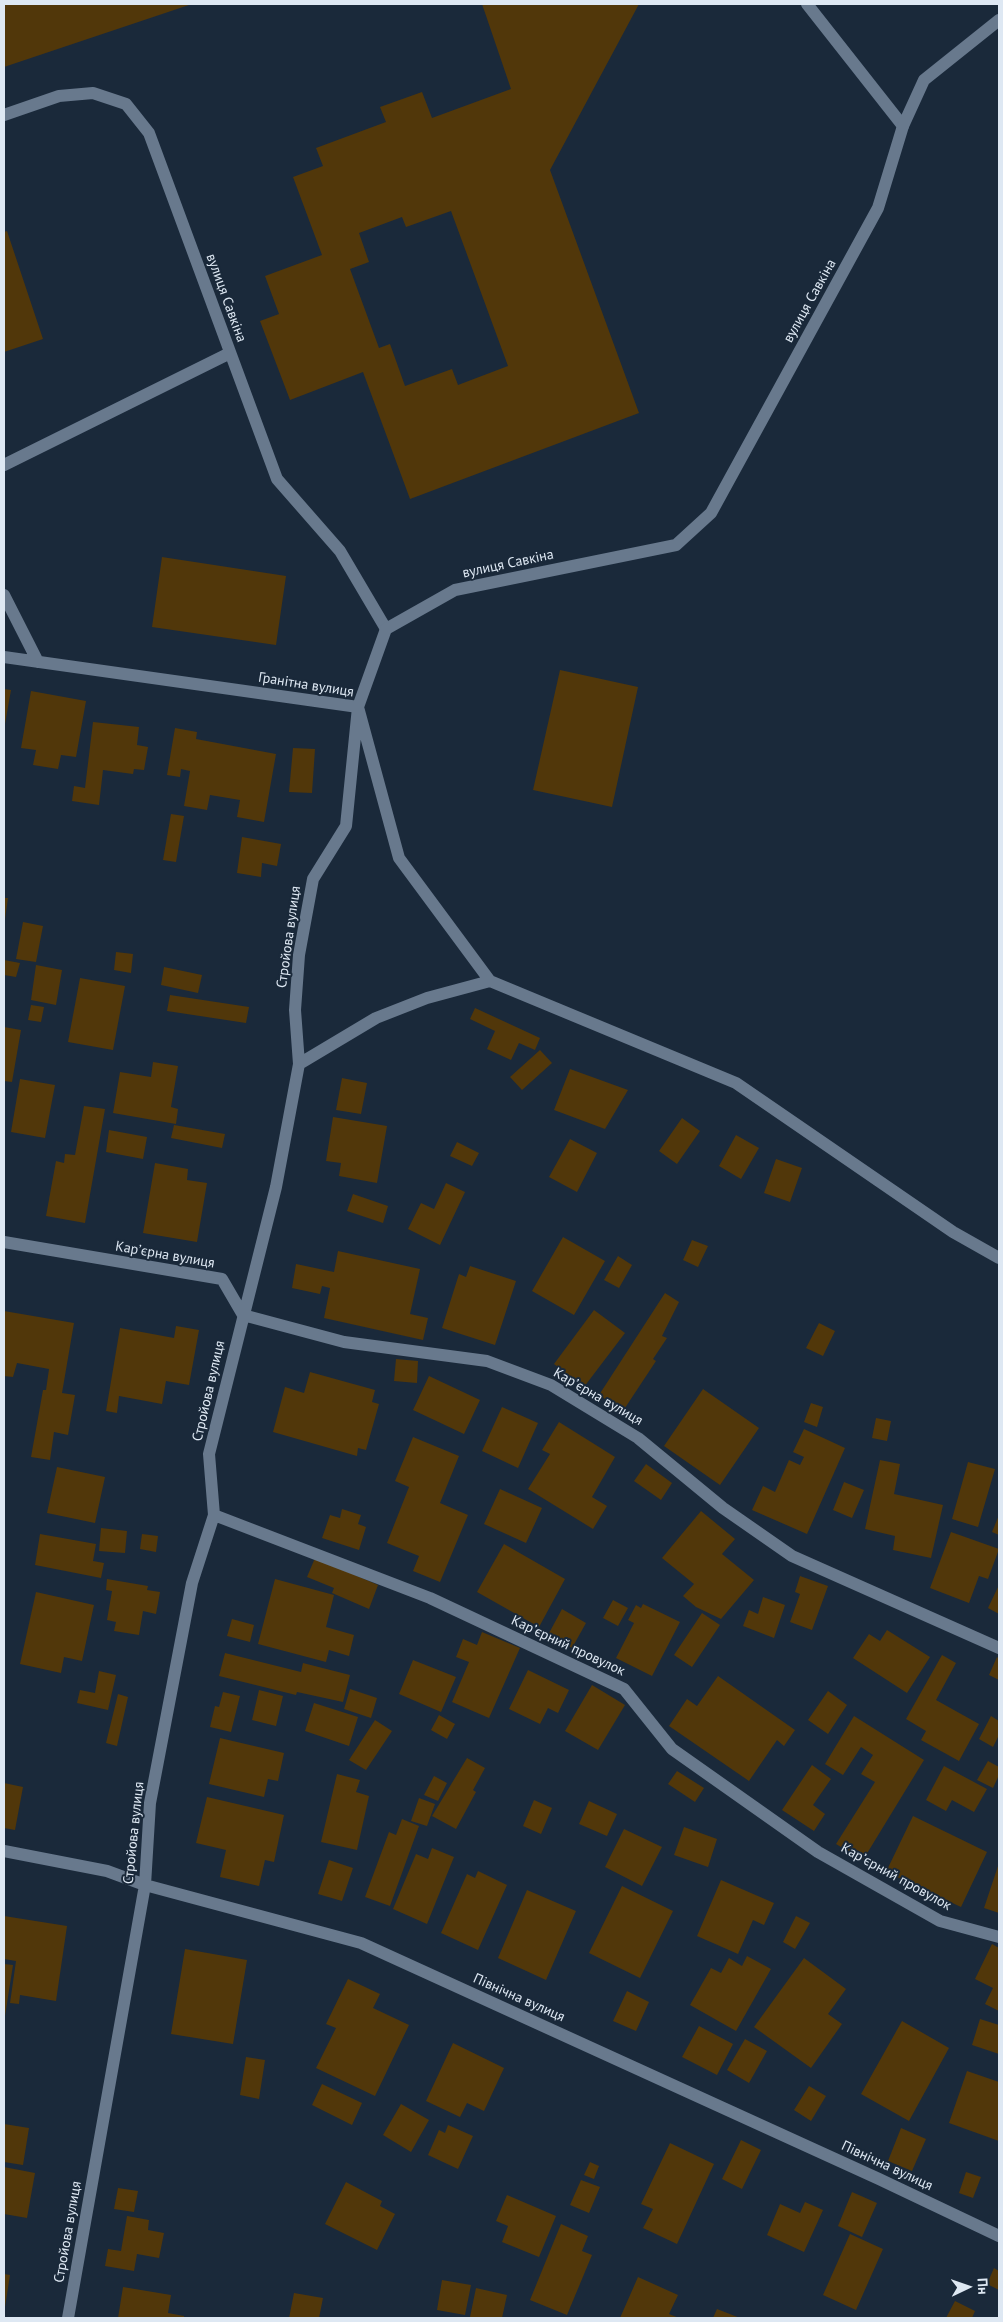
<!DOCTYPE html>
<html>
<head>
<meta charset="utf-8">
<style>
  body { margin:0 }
  #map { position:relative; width:1003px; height:2322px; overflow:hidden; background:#1a293a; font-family:"PT Sans",sans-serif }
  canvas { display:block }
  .frame { position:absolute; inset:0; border:5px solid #dee8f3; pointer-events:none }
  .north { position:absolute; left:943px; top:2262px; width:50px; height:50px; -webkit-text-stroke:4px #1a293a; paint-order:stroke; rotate:87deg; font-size:14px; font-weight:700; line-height:20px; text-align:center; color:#dee8f3 }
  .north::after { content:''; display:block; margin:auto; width:18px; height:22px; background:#dee8f3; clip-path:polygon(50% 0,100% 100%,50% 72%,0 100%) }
</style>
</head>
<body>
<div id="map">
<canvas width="1003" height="2322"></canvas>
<div class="frame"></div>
<div class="north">Пн</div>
</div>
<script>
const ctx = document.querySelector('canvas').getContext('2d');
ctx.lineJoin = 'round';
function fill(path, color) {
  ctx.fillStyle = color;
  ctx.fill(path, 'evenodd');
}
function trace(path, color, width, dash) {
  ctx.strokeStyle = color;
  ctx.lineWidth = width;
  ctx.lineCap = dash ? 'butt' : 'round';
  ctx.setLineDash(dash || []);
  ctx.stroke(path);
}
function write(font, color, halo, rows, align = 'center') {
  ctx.font = font + ' "PT Sans",sans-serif';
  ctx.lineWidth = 4;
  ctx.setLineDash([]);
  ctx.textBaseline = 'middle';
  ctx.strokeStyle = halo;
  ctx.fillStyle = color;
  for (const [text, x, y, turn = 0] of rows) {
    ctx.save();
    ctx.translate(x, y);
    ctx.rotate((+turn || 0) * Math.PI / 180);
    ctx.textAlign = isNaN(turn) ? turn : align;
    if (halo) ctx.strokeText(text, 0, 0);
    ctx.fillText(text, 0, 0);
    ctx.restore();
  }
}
const building = new Path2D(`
  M4,4H192L4,67Z
  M482,4H639L550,170L639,413L410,499L363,372L290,400L260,321L279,314L265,276L322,255L293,177L323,166L316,148L386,122L380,107L422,92L432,118L511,89ZM451,211L508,366L458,385L452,369L405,386L390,344L379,348L350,269L369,262L359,233L402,217L406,227Z
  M7,231L43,339L4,352V232Z
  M162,557L286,576L276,645L152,627Z
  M560,670L638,687L612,807L533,790Z
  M4,689L11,690L5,724H4Z
  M31,691L86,701L76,757L61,755L58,769L33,765L36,750L21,748Z
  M93,722L139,727L137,745L148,747L144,770L134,769L133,774L103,770L99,805L72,801L74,786L85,788Z
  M175,728L197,732L196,739L276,754L264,822L237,817L240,800L210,795L207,810L184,806L190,771L181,769L180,777L167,775Z
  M293,748L315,749L312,793L289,792Z
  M171,814L184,816L176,862L163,860Z
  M242,837L281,844L277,866L262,863L261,877L237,873Z
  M4,898H8L5,919H4Z
  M23,922L43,926L36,962L16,959Z
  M116,952L133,954L131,973L114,970Z
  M4,960L20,963L16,977L4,975Z
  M36,965L62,970L56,1005L31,1000Z
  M164,967L202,975L198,993L161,985Z
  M80,978L125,986L113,1050L68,1042Z
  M170,995L249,1007L246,1023L167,1011Z
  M31,1005L44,1007L41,1022L28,1020Z
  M475,1008L540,1038L535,1050L519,1043L511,1060L487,1049L495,1031L470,1019Z
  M4,1027L21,1030L12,1082L4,1081Z
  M540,1050L552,1063L522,1090L510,1077Z
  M153,1062L178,1066L171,1107L178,1109L176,1124L113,1113L120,1072L151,1077Z
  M570,1069L628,1090L605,1129L554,1110Z
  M342,1078L367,1083L361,1114L336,1110Z
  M20,1079L55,1085L45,1138L11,1132Z
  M84,1106L105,1109L85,1223L46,1216L56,1161L64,1163L65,1154L75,1155Z
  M333,1117L387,1126L377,1183L339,1176L341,1163L326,1161Z
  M682,1118L700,1131L677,1164L659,1151Z
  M174,1125L225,1134L222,1148L171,1138Z
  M109,1130L147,1137L143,1159L106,1152Z
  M736,1135L759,1148L741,1179L719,1166Z
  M570,1139L597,1153L577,1192L549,1177Z
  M457,1142L479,1153L472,1166L450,1156Z
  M776,1159L802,1168L790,1202L764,1193Z
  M155,1163L188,1169L187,1180L207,1183L197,1242L143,1233Z
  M446,1183L465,1192L440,1245L408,1229L421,1203L434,1209Z
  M353,1194L388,1206L383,1223L347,1211Z
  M563,1237L605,1261L574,1315L532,1291Z
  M692,1240L708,1246L698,1267L683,1260Z
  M338,1251L420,1269L410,1314L428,1318L423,1340L324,1318L330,1288L322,1286L320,1294L292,1288L296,1264L334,1272Z
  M618,1256L632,1265L619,1288L604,1280Z
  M470,1266L516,1281L495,1345L442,1328L459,1274L466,1277Z
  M665,1293L679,1302L662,1336L667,1338L653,1359L656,1361L623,1411L599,1395Z
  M594,1310L625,1333L584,1387L554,1364Z
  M4,1311L74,1323L62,1393L75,1395L68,1435L54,1432L50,1460L31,1457L43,1390H46L49,1369L17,1363L13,1377L4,1376Z
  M819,1323L835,1331L823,1356L806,1348Z
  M176,1326L199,1330L189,1385L166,1381L162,1404L119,1396L117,1413L106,1411L120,1328L174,1338Z
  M396,1359L418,1361L417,1383L394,1381Z
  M310,1372L375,1390L372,1402L379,1404L366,1450L358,1448L357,1456L273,1432L285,1387L304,1393Z
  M429,1376L480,1400L464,1434L413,1410Z
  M703,1389L759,1428L720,1485L664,1446Z
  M811,1403L823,1407L817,1427L804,1422Z
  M502,1407L538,1423L518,1468L482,1451Z
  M876,1418L891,1421L887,1441L872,1438Z
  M559,1422L615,1457L592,1497L607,1506L593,1529L528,1489L550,1454L542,1450Z
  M804,1429L845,1448L807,1534L752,1510L763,1486L775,1492L789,1460L800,1465L804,1457L793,1452Z
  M413,1437L459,1456L440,1503L468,1515L440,1582L413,1571L419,1556L387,1543L409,1487L395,1481Z
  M880,1460L900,1464L894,1494L943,1505L931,1558L893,1550L895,1536L865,1529Z
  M968,1462L995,1469L978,1527L952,1519Z
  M646,1464L672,1483L661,1500L634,1481Z
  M57,1467L105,1477L95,1523L47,1513Z
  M844,1482L864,1490L852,1518L833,1510Z
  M500,1489L542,1508L526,1543L484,1524Z
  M342,1509L361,1515L358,1524L366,1527L359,1550L322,1538L330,1515L340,1518Z
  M701,1511L735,1539L722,1554L754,1580L721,1619L696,1607L683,1596L694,1584L662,1558Z
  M999,1515V1535L992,1532Z
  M101,1528L127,1531L125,1553L99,1551Z
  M951,1532L999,1549L988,1579L979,1576L969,1603L930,1588Z
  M40,1534L96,1544L93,1561L104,1563L101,1578L35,1565Z
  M142,1534L158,1536L156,1552L140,1549Z
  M504,1544L565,1579L539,1627L477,1592Z
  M315,1558L378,1585L369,1609L332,1593L334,1588L307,1577Z
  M800,1576L828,1586L812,1630L790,1622L800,1594L795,1592Z
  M107,1579L148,1586L147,1590L160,1592L156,1614L143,1611L139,1635L114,1631L116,1622L107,1620L112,1591L106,1590Z
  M275,1579L334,1595L326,1627L354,1635L349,1656L329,1650L326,1662L258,1644Z
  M999,1585V1614L988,1608Z
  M36,1592L94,1605L82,1661L64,1657L61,1673L20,1664Z
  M763,1597L785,1605L774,1638L743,1626L749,1610L758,1614Z
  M613,1600L628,1608L618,1626L603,1618Z
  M643,1604L680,1622L652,1676L616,1658L634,1623L628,1620L636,1605L641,1608Z
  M562,1609L586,1623L572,1648L548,1635Z
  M702,1613L720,1625L692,1667L674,1655Z
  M232,1619L254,1625L250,1642L227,1636Z
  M887,1630L930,1657L907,1693L853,1658L869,1634L880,1641Z
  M482,1632L520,1648L489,1718L452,1702L469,1662L456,1657L463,1639L477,1645Z
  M225,1653L301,1672L303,1663L350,1675L343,1702L297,1692L296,1695L219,1676Z
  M942,1655L956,1663L936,1700L979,1724L959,1761L921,1740L926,1731L906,1719Z
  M997,1657L999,1659V1680L989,1675Z
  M413,1660L456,1677L441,1712L399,1694Z
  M528,1670L569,1690L558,1713L548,1708L540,1724L509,1709Z
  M99,1671L116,1675L108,1710L77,1703L80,1690L95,1693Z
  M718,1676L795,1730L784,1746L777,1740L749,1781L669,1726L687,1699L697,1706Z
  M592,1685L625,1705L598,1750L565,1731Z
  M350,1689L377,1698L371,1718L344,1709Z
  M259,1690L283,1696L276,1726L252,1720Z
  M828,1691L847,1705L828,1734L808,1720Z
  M223,1692L240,1696L231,1732L210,1727L215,1706L219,1707Z
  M118,1694L128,1697L117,1746L106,1743Z
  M314,1703L358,1717L349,1746L305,1731Z
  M439,1715L455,1724L447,1739L431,1730Z
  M854,1716L924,1760L863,1860L836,1844L875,1782L861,1774L873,1755L861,1747L843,1775L825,1764Z
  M991,1716L999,1721V1735L993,1747L979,1739Z
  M375,1720L392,1731L366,1770L349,1760Z
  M220,1738L284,1753L278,1781L268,1779L264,1797L209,1784Z
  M467,1758L485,1768L473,1790L476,1792L456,1829L432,1816Z
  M988,1761L999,1767V1775L993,1788L977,1780Z
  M812,1765L831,1779L813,1805L825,1814L814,1831L782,1810Z
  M944,1766L987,1789L974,1812L952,1800L946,1811L926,1800Z
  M677,1771L704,1788L695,1802L668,1784Z
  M337,1774L360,1780L356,1792L369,1796L357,1850L321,1842Z
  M434,1776L447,1783L438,1801L424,1795Z
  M4,1783L23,1787L15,1830L4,1828Z
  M207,1797L284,1815L274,1862L265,1860L259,1886L220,1877L226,1850L196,1843Z
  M419,1798L435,1804L427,1826L411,1821Z
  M534,1800L552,1808L541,1834L523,1826Z
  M589,1801L617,1814L607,1836L579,1824Z
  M913,1816L987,1852L961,1907L886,1872Z
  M402,1819L419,1826L390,1906L365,1897L389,1832L396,1835Z
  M684,1827L717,1839L708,1867L674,1855Z
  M624,1829L662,1847L642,1886L605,1867Z
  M432,1848L454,1857L427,1924L393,1909L416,1854L428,1859Z
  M329,1860L353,1868L342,1901L318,1894Z
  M999,1863V1913L984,1908Z
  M478,1871L507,1885L478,1950L441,1933L467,1874L475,1878Z
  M721,1880L774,1903L764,1925L753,1920L738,1954L697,1936Z
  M622,1886L673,1911L640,1978L589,1953Z
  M527,1890L576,1911L546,1980L498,1958Z
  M4,1916L67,1926L56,2001L20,1995L19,2004L10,2003L16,1961L4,1959Z
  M796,1916L810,1923L795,1949L783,1942Z
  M992,1944L999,1948V2011L985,2004L993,1988L975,1979Z
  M185,1949L247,1960L233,2044L171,2034Z
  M747,1956L771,1969L736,2031L690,2005L711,1968L721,1973L729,1958L742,1966Z
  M804,1958L846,1989L828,2014L842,2024L811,2068L754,2027Z
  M4,1964L13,1965L5,2016H4Z
  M348,1979L380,1994L373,2008L409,2025L375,2096L316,2068L336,2028L326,2024Z
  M627,1991L649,2002L636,2031L613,2021Z
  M980,2019L999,2025V2054L972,2045Z
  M902,2021L949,2048L909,2121L861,2094Z
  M699,2026L733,2044L717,2075L682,2057Z
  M745,2039L767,2051L749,2083L727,2070Z
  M453,2043L504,2068L484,2111L467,2103L460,2117L426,2101Z
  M246,2057L265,2060L259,2099L240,2095Z
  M967,2071L999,2082V2141L949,2123Z
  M322,2084L362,2103L352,2125L312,2105Z
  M809,2086L826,2096L811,2121L794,2110Z
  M401,2104L429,2120L411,2152L383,2135Z
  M4,2124L29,2128L23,2165L4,2162Z
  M448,2125L473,2136L458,2169L428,2155L439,2130L445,2133Z
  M901,2128L926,2139L912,2171L888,2161Z
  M741,2140L761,2150L742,2189L722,2179Z
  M670,2143L714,2164L677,2244L643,2228L653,2209L641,2204Z
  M590,2162L599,2166L594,2179L584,2175Z
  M4,2167L35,2173L27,2218L4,2214Z
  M966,2172L981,2177L973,2198L959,2193Z
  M581,2180L600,2187L589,2213L570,2205Z
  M346,2182L382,2201L380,2206L395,2214L377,2250L325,2224Z
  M118,2188L138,2191L134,2212L114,2209Z
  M852,2192L877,2203L862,2237L838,2226Z
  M507,2195L556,2216L539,2257L502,2242L508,2226L496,2221Z
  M805,2202L823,2210L804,2252L767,2235L780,2204L800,2213Z
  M127,2216L149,2220L148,2230L164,2233L159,2258L137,2254L134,2271L105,2266L108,2249L121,2251Z
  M561,2224L588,2236L582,2251L592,2255L567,2315L530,2300Z
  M850,2234L883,2249L856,2310L823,2295Z
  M994,2268L999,2271V2290L987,2284Z
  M4,2274L10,2275L5,2307H4Z
  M638,2277L678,2295L669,2314L679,2318H620Z
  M442,2280L471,2285L465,2315L437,2310Z
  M123,2287L171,2295L168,2313L184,2316V2318H118Z
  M476,2288L507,2295L502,2318L470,2317Z
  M294,2293L323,2298L319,2318H289Z
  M955,2301L975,2311L972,2318H946Z
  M717,2309L740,2318H713Z`);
const lane = new Path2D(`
  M807,4L903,126
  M4,115L59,96L93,93L126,104L149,133L277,479L340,551L386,629
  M4,465L230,353`);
const street = new Path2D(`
  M4,595L38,662
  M4,657L358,707L399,858L490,981
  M299,1064L376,1018L427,998L490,981L736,1083L953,1232L999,1258
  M4,1242L222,1279L243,1315L344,1342L487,1361L551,1385L638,1438L723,1508L792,1556L999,1648
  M214,1515L430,1598L624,1689L672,1749L818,1852L940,1921L999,1937
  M4,1851L107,1871L145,1885L361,1943L879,2179L999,2236
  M68,2318L145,1885L150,1803L192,1583L214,1515L209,1454L276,1187L299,1064L295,1010L299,955L313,879L346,826L358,707L386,629L455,590L676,545L711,513L878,208L903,126L924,80L999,20`);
const streetNames = [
  ["вулиця Савкіна",226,298,70],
  ["вулиця Савкіна",810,301,-61],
  ["вулиця Савкіна",508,564,-12],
  ["Гранітна вулиця",306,685,9],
  ["Стройова вулиця",289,937,-82],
  ["Карʼєрна вулиця",165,1255,10],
  ["Стройова вулиця",209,1391,-77],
  ["Карʼєрна вулиця",598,1397,30],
  ["Карʼєрний провулок",568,1646,25],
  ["Стройова вулиця",134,1833,-84],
  ["Карʼєрний провулок",896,1877,29],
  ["Північна вулиця",519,1998,24],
  ["Північна вулиця",887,2166,25],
  ["Стройова вулиця",68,2232,-80]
];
fill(building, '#51370a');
trace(lane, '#68798d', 12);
trace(street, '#68798d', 12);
write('14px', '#dee8f3', '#1a293a', streetNames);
</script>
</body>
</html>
